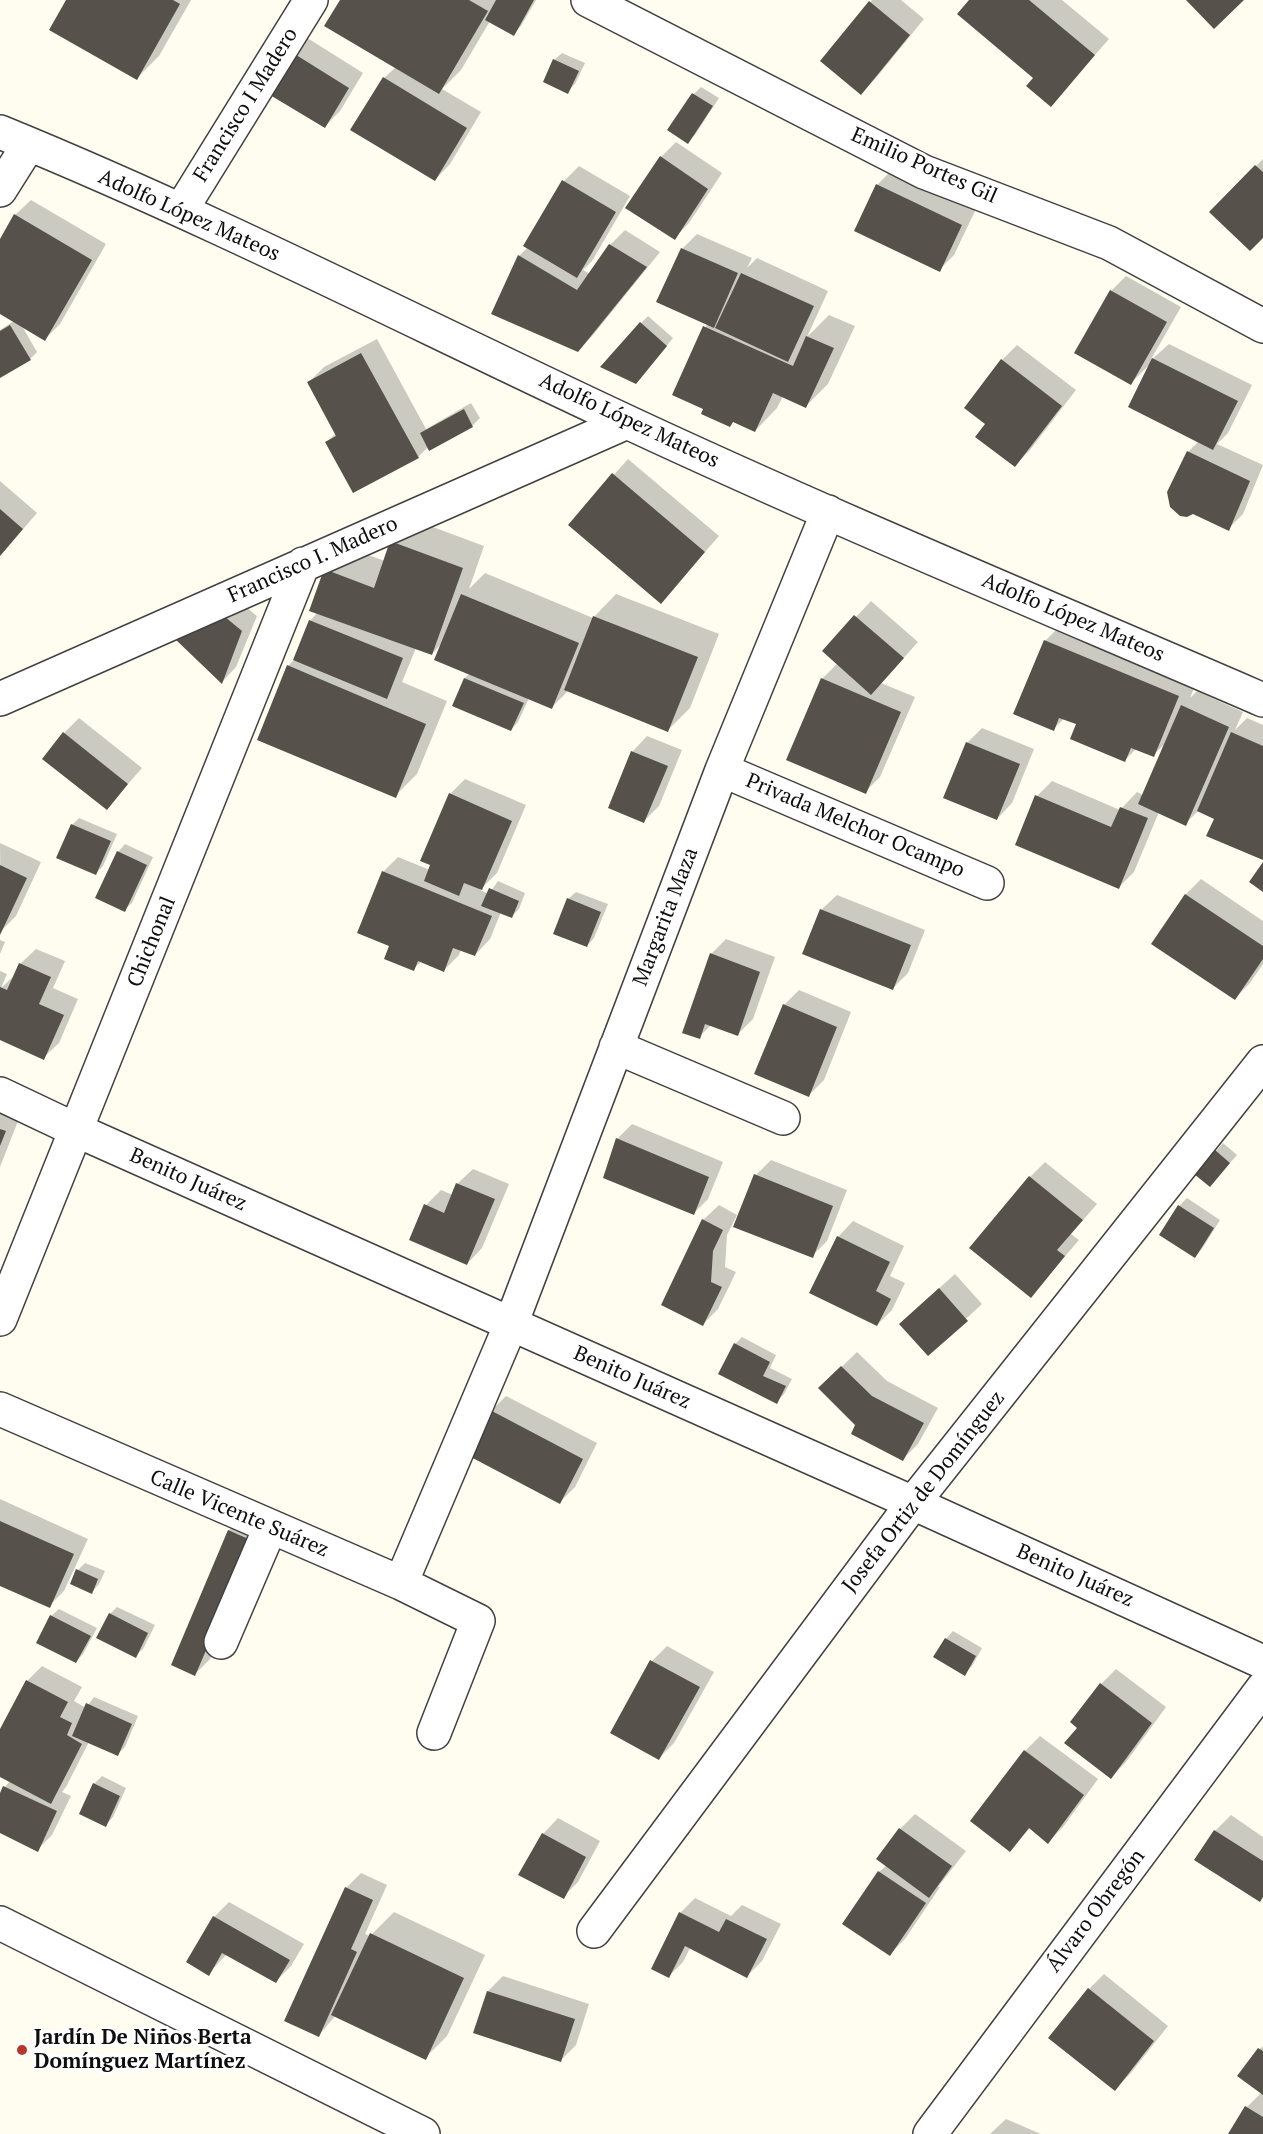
<!DOCTYPE html>
<html>
<head>
<meta charset="utf-8">
<style>
  body { margin:0 }
  canvas { display:block; background:#fefdf0 }
</style>
</head>
<body>
<canvas width="1263" height="2134"></canvas>
<script>
const ctx = document.querySelector('canvas').getContext('2d');
ctx.lineJoin = 'round';
function fill(path, color) {
  ctx.fillStyle = color;
  ctx.fill(path, 'evenodd');
}
function trace(path, color, width, dash) {
  ctx.strokeStyle = color;
  ctx.lineWidth = width;
  ctx.lineCap = dash ? 'butt' : 'round';
  ctx.setLineDash(dash || []);
  ctx.stroke(path);
}
function write(font, color, halo, rows, align = 'center') {
  ctx.font = font + ' "PT Serif",serif';
  ctx.lineWidth = 6;
  ctx.setLineDash([]);
  ctx.textBaseline = 'middle';
  ctx.strokeStyle = halo;
  ctx.fillStyle = color;
  for (const [text, x, y, turn = 0] of rows) {
    ctx.save();
    ctx.translate(x, y);
    ctx.rotate((+turn || 0) * Math.PI / 180);
    ctx.textAlign = isNaN(turn) ? turn : align;
    if (halo) ctx.strokeText(text, 0, 0);
    ctx.fillText(text, 0, 0);
    ctx.restore();
  }
}
const shadow = new Path2D(`
  M68,0H191L159,56L137,78Z
  M341,0H536L521,26L513,34L490,21L461,70L442,89L481,112L450,164L435,180L384,78L396,67Z
  M872,0H901L924,19L876,78L861,93L822,61Z
  M971,0H1062L1109,39L1051,105L1035,78Z
  M301,34L363,73L340,111L325,126L262,88Z
  M562,53L585,63L575,84L567,92L554,60Z
  M701,87L719,98L695,135L687,142L694,94Z
  M676,142L722,173L689,223L674,238L661,157Z
  M1263,159V236L1212,212Z
  M579,166L630,196L592,261L583,270L590,274L610,245L625,230L660,252L593,335L578,351L519,256L528,247L564,181Z
  M893,169L976,209L954,255L939,270L856,230L878,184Z
  M31,200L106,244L60,324L45,339L22,326L37,352L30,359L0,377V330L14,321L0,313V242L15,215Z
  M697,234L752,258L747,268L757,258L828,291L807,337L829,315L855,326L828,384L806,406L783,396L777,408L755,431L734,421L730,425L705,408L674,395L707,324L682,249Z
  M1126,276L1181,307L1150,361L1169,344L1252,385L1228,433L1217,444L1263,465L1243,514L1228,529L1188,452L1199,441L1151,363L1131,383L1111,291Z
  M648,316L673,338L643,375L641,323Z
  M377,339L426,429L471,403L480,418L472,426L429,446L418,457L327,442L336,433L309,382L324,367Z
  M1017,345L1076,390L1030,450L1015,465L988,423L1002,360Z
  M628,459L719,536L661,602L570,524Z
  M0,481L37,513L0,556Z
  M414,520L484,546L469,589L485,573L593,618L616,594L719,634L690,708L668,730L569,690L552,707L529,698L518,722L511,730L454,705L465,678L470,673L444,641L432,654L416,648L402,682L447,701L417,774L395,796L288,666L294,660L310,621L318,612L325,570L348,548L385,561L391,542Z
  M871,601L918,642L881,683L915,697L880,777L865,792L822,679L838,663L824,651Z
  M240,602L257,616L236,667L222,682L176,638Z
  M1067,619L1200,674L1190,698L1197,691L1243,712L1235,730L1247,718L1263,725V859L1216,818L1199,810L1185,824L1159,812L1134,872L1119,887L1037,796L1052,781L1120,810L1137,792L1143,795L1166,743L1153,755L1137,748L1125,760L1078,724L1065,718L1053,729L1045,641Z
  M79,718L142,768L107,808L64,733Z
  M982,728L1034,749L1012,803L997,819L967,743Z
  M647,736L682,750L659,806L644,821L632,752Z
  M465,779L526,805L497,873L480,890L489,894L498,881L525,893L519,909L511,917L501,912L490,939L475,955L461,949L459,955L444,970L422,961L413,969L391,945L383,872L398,857L430,870L450,794Z
  M79,818L117,834L103,866L96,873L72,825Z
  M0,843L41,862L16,916L1,931Z
  M125,844L153,857L132,903L124,910L118,852Z
  M1201,879L1263,921V964L1250,983L1235,998L1153,943L1186,894Z
  M576,892L608,904L594,938L587,946L568,899Z
  M837,895L925,930L908,973L893,988L821,910Z
  M726,939L775,957L753,1019L737,1035L711,1025L699,1037L711,954Z
  M0,940L5,942L0,954Z
  M36,949L65,961L53,988L78,999L59,1043L43,1058L0,1039V971L7,974L1,988L16,974L20,964Z
  M799,990L851,1012L824,1080L809,1095L784,1005Z
  M0,1108L20,1116L0,1167Z
  M632,1124L723,1162L708,1199L693,1214L617,1139Z
  M1223,1143L1237,1155L1217,1178L1196,1174Z
  M771,1160L847,1190L827,1241L812,1256L756,1175Z
  M1045,1162L1097,1204L1071,1234L1079,1240L1031,1296L1030,1177Z
  M473,1169L509,1184L482,1248L467,1264L426,1205L441,1190L453,1195L457,1184Z
  M1187,1198L1220,1220L1202,1249L1195,1256L1161,1234L1179,1206Z
  M719,1205L737,1215L727,1235L725,1267L736,1272L718,1309L703,1324V1220Z
  M853,1221L904,1246L890,1276L905,1283L892,1310L877,1325L838,1237Z
  M955,1274L982,1304L928,1354L916,1309Z
  M742,1337L776,1355L770,1368L792,1379L784,1394L776,1402L735,1344Z
  M857,1352L887,1381L938,1408L918,1444L903,1459L820,1388Z
  M506,1396L597,1443L575,1487L560,1502L491,1411Z
  M0,1499L88,1539L64,1591L49,1606L0,1584Z
  M244,1515L267,1525L210,1659L195,1674L173,1664L229,1530Z
  M85,1563L105,1571L99,1584L92,1592L78,1570Z
  M117,1607L155,1625L143,1649L135,1656L110,1614Z
  M59,1609L97,1628L83,1654L76,1662L51,1616Z
  M953,1631L982,1648L972,1666L964,1674L946,1639Z
  M667,1646L714,1672L674,1743L659,1758L612,1732L652,1661Z
  M42,1666L82,1687L74,1701L86,1708L94,1697L138,1716L125,1747L117,1755L89,1742L66,1787L62,1792L71,1796L52,1835L37,1850L0,1832V1796L5,1787L10,1781L0,1775V1732L27,1681Z
  M1116,1669L1166,1707L1126,1762L1111,1777L1101,1684Z
  M1040,1736L1098,1779L1063,1827L1048,1842L1030,1828L1010,1850L1025,1751Z
  M102,1776L126,1788L113,1817L106,1825L94,1784Z
  M915,1814L966,1851L938,1887H940L905,1939L890,1954L879,1872L887,1865L900,1829Z
  M1231,1815L1263,1837V1897L1196,1859L1215,1831Z
  M558,1818L600,1841L578,1882L563,1897L543,1834Z
  M361,1873L387,1885L365,1934L370,1936L394,1912L485,1955L447,2036L425,2058L336,2015L319,2035L346,1888Z
  M695,1898L731,1916L742,1905L781,1924L762,1961L747,1976L690,1948L683,1962L668,1977L680,1913Z
  M229,1902L304,1944L291,1966L275,1982L227,1954L208,1974L214,1917Z
  M1104,1974L1168,2026L1130,2074L1115,2089L1089,1989Z
  M503,1976L589,2004L576,2045L561,2060L475,2032L488,1991Z
  M1263,2046V2134H1230L1247,2107L1262,2092L1260,2049Z
  M1006,2119L1041,2134H990Z`);
const building = new Path2D(`
  M66,0H173L180,4L137,80L49,30Z
  M340,0H469L488,11L439,94L324,26Z
  M496,0H534L514,36L485,20Z
  M969,0H1029L1095,55L1051,107L1026,86L1033,78L957,14Z
  M1186,0H1244L1214,29Z
  M869,1L910,35L861,95L820,61Z
  M285,48L349,88L325,128L260,89Z
  M553,59L579,71L568,94L543,82Z
  M383,77L467,128L435,181L350,130Z
  M692,93L713,106L688,144L667,130Z
  M660,156L708,189L675,240L625,208Z
  M1255,165L1263,172V238L1250,251L1209,212Z
  M562,180L616,212L577,278L523,246Z
  M876,184L962,225L940,272L854,231Z
  M14,214L92,260L45,341L0,314V239Z
  M609,244L647,267L578,352L491,314L518,255L577,290Z
  M681,248L738,273L714,328L656,302Z
  M741,273L814,306L788,362L715,328Z
  M1110,290L1167,322L1131,385L1074,353Z
  M640,322L667,346L636,384L600,367Z
  M10,325L31,360L0,378V331Z
  M703,326L793,366L806,336L834,348L806,408L773,393L755,432L733,422L730,427L701,414L703,409L672,395Z
  M361,353L419,458L353,493L325,442L336,436L307,382Z
  M1152,358L1238,401L1213,450L1128,407Z
  M1001,359L1062,406L1015,467L975,437L985,424L964,408Z
  M464,409L473,427L429,451L420,433Z
  M1187,451L1250,481L1229,531L1193,514L1187,517L1180,516L1170,507L1167,492Z
  M612,473L705,552L661,604L568,525Z
  M0,509L23,529L0,556Z
  M390,541L463,568L432,655L309,611L324,569L374,588Z
  M461,594L579,643L552,709L434,660Z
  M854,615L904,658L871,695L822,651Z
  M224,616L242,631L222,684L174,638Z
  M593,616L698,657L668,732L564,690Z
  M309,620L403,658L387,699L293,660Z
  M1044,640L1179,696L1154,757L1131,748L1125,762L1070,739L1076,724L1059,718L1054,731L1013,714Z
  M287,665L426,724L396,798L257,740Z
  M464,678L524,703L511,731L452,706Z
  M821,678L901,712L866,794L786,760Z
  M1181,705L1229,727L1186,826L1138,804Z
  M63,732L128,784L107,810L42,759Z
  M1231,732L1263,746V860L1206,836L1214,819L1197,811Z
  M966,742L1020,764L997,820L943,798Z
  M631,751L668,766L644,823L608,808Z
  M449,793L512,821L482,890L464,883L459,896L424,881L430,865L420,861Z
  M1035,795L1111,827L1120,807L1148,818L1119,889L1015,845Z
  M71,824L111,841L96,875L56,858Z
  M117,851L147,865L125,912L95,898Z
  M1263,862V892L1249,882Z
  M0,865L27,878L0,935Z
  M382,871L492,916L475,956L453,948L444,972L418,961L414,971L384,959L389,946L357,933Z
  M489,888L519,901L512,918L481,906Z
  M1185,894L1263,946V959L1235,1000L1151,944Z
  M567,898L601,912L587,947L553,934Z
  M820,909L911,945L893,990L802,954Z
  M710,953L760,972L738,1036L705,1024L700,1039L682,1033Z
  M19,963L51,977L39,1004L64,1015L44,1060L0,1040V987L7,990Z
  M783,1004L837,1027L809,1097L754,1074Z
  M0,1129L6,1131L0,1146Z
  M616,1138L709,1177L694,1215L603,1178Z
  M1215,1150L1230,1163L1210,1187L1194,1174Z
  M754,1174L833,1206L813,1258L733,1227Z
  M1029,1176L1083,1220L1057,1250L1065,1256L1031,1298L969,1248Z
  M456,1183L495,1199L467,1265L409,1240L424,1204L444,1213Z
  M1178,1205L1214,1228L1195,1258L1159,1235Z
  M702,1219L723,1230L713,1251L711,1282L722,1287L703,1326L661,1305Z
  M837,1236L890,1262L876,1291L891,1299L877,1326L809,1293Z
  M939,1288L968,1321L928,1356L899,1324Z
  M734,1343L770,1362L763,1376L786,1386L777,1404L718,1374Z
  M841,1366L872,1396L924,1423L903,1461L851,1434L855,1425L818,1388Z
  M490,1410L583,1459L560,1504L467,1455Z
  M0,1521L74,1554L50,1608L0,1586Z
  M228,1530L253,1541L195,1676L171,1665Z
  M76,1569L98,1579L92,1594L70,1584Z
  M109,1613L148,1633L136,1658L96,1638Z
  M50,1615L91,1636L76,1663L36,1643Z
  M945,1638L976,1656L965,1676L933,1657Z
  M650,1660L700,1687L659,1760L610,1733Z
  M26,1680L68,1702L60,1717L72,1723L67,1735L82,1744L51,1804L0,1777V1729Z
  M1100,1683L1152,1723L1111,1779L1064,1743L1077,1728L1070,1722Z
  M86,1703L132,1724L118,1756L72,1736Z
  M1024,1750L1084,1795L1048,1844L1029,1828L1010,1852L970,1821Z
  M93,1783L120,1796L106,1827L79,1814Z
  M3,1786L57,1811L38,1852L0,1833V1793Z
  M899,1828L952,1866L929,1898L876,1859Z
  M1214,1830L1263,1861V1897L1260,1902L1194,1860Z
  M542,1833L586,1857L564,1899L518,1875Z
  M878,1871L926,1903L890,1956L842,1924Z
  M345,1887L373,1900L351,1949L357,1952L319,2037L284,2021Z
  M679,1912L719,1932L726,1919L767,1939L747,1978L685,1946L669,1978L651,1969Z
  M213,1916L290,1960L276,1983L222,1953L209,1976L186,1962Z
  M370,1933L464,1978L426,2060L331,2015Z
  M1088,1988L1154,2041L1115,2091L1048,2038Z
  M487,1991L575,2019L561,2062L473,2033Z
  M1258,2048L1263,2051V2095L1237,2076Z
  M1245,2106L1263,2117V2134H1228Z`);
const street = new Path2D(`
  M588,0L924,172L1109,243L1263,326
  M0,132C213,219 417,324 625,421C835,519 1050,608 1263,700
  M0,190L29,144
  M181,210L311,0
  M0,699L627,422
  M722,770L987,883
  M616,1047L783,1118
  M0,1094L76,1130L913,1503L1263,1662
  M0,1319L303,564
  M0,1409L401,1583L478,1621L434,1733
  M401,1583L511,1324L722,770L828,512
  M221,1642L270,1528
  M0,1923L423,2134
  M594,1931L913,1503L1263,1062
  M930,2134L1263,1688`);
const markers = [
  [22,2050,6,"#b7362e"]
];
const streetNames = [
  ["Francisco I Madero",246,105,-58],
  ["Emilio Portes Gil",924,166,24],
  ["Adolfo López Mateos",189,216,24],
  ["Adolfo López Mateos",629,421,25],
  ["Francisco I. Madero",313,560,-24],
  ["Adolfo López Mateos",1073,618,23],
  ["Privada Melchor Ocampo",855,826,23],
  ["Margarita Maza",666,917,-69],
  ["Chichonal",152,942,-68],
  ["Benito Juárez",188,1180,24],
  ["Benito Juárez",632,1378,24],
  ["Josefa Ortiz de Domínguez",924,1492,-52],
  ["Calle Vicente Suárez",239,1514,23],
  ["Benito Juárez",1075,1576,24],
  ["Álvaro Obregón",1096,1911,-53]
];
const poiNames = [
  ["Jardín De Niños Berta",34,2038],
  ["Domínguez Martínez",34,2062]
];
fill(shadow, '#0003');
fill(building, '#56514b');
trace(street, '#414141', 36);
trace(street, '#fff', 33);
for (const [x, y, r, color] of markers) {
  const dot = new Path2D();
  dot.arc(x, y, r, 0, 2 * Math.PI);
  ctx.fillStyle = color;
  ctx.fill(dot);
  trace(dot, '#fff', 2);
}
write('21px', '#0e0e0e', '#fff', streetNames);
write('bold 21px', '#0e0e0e', '#fff', poiNames, 'left');
</script>
</body>
</html>
